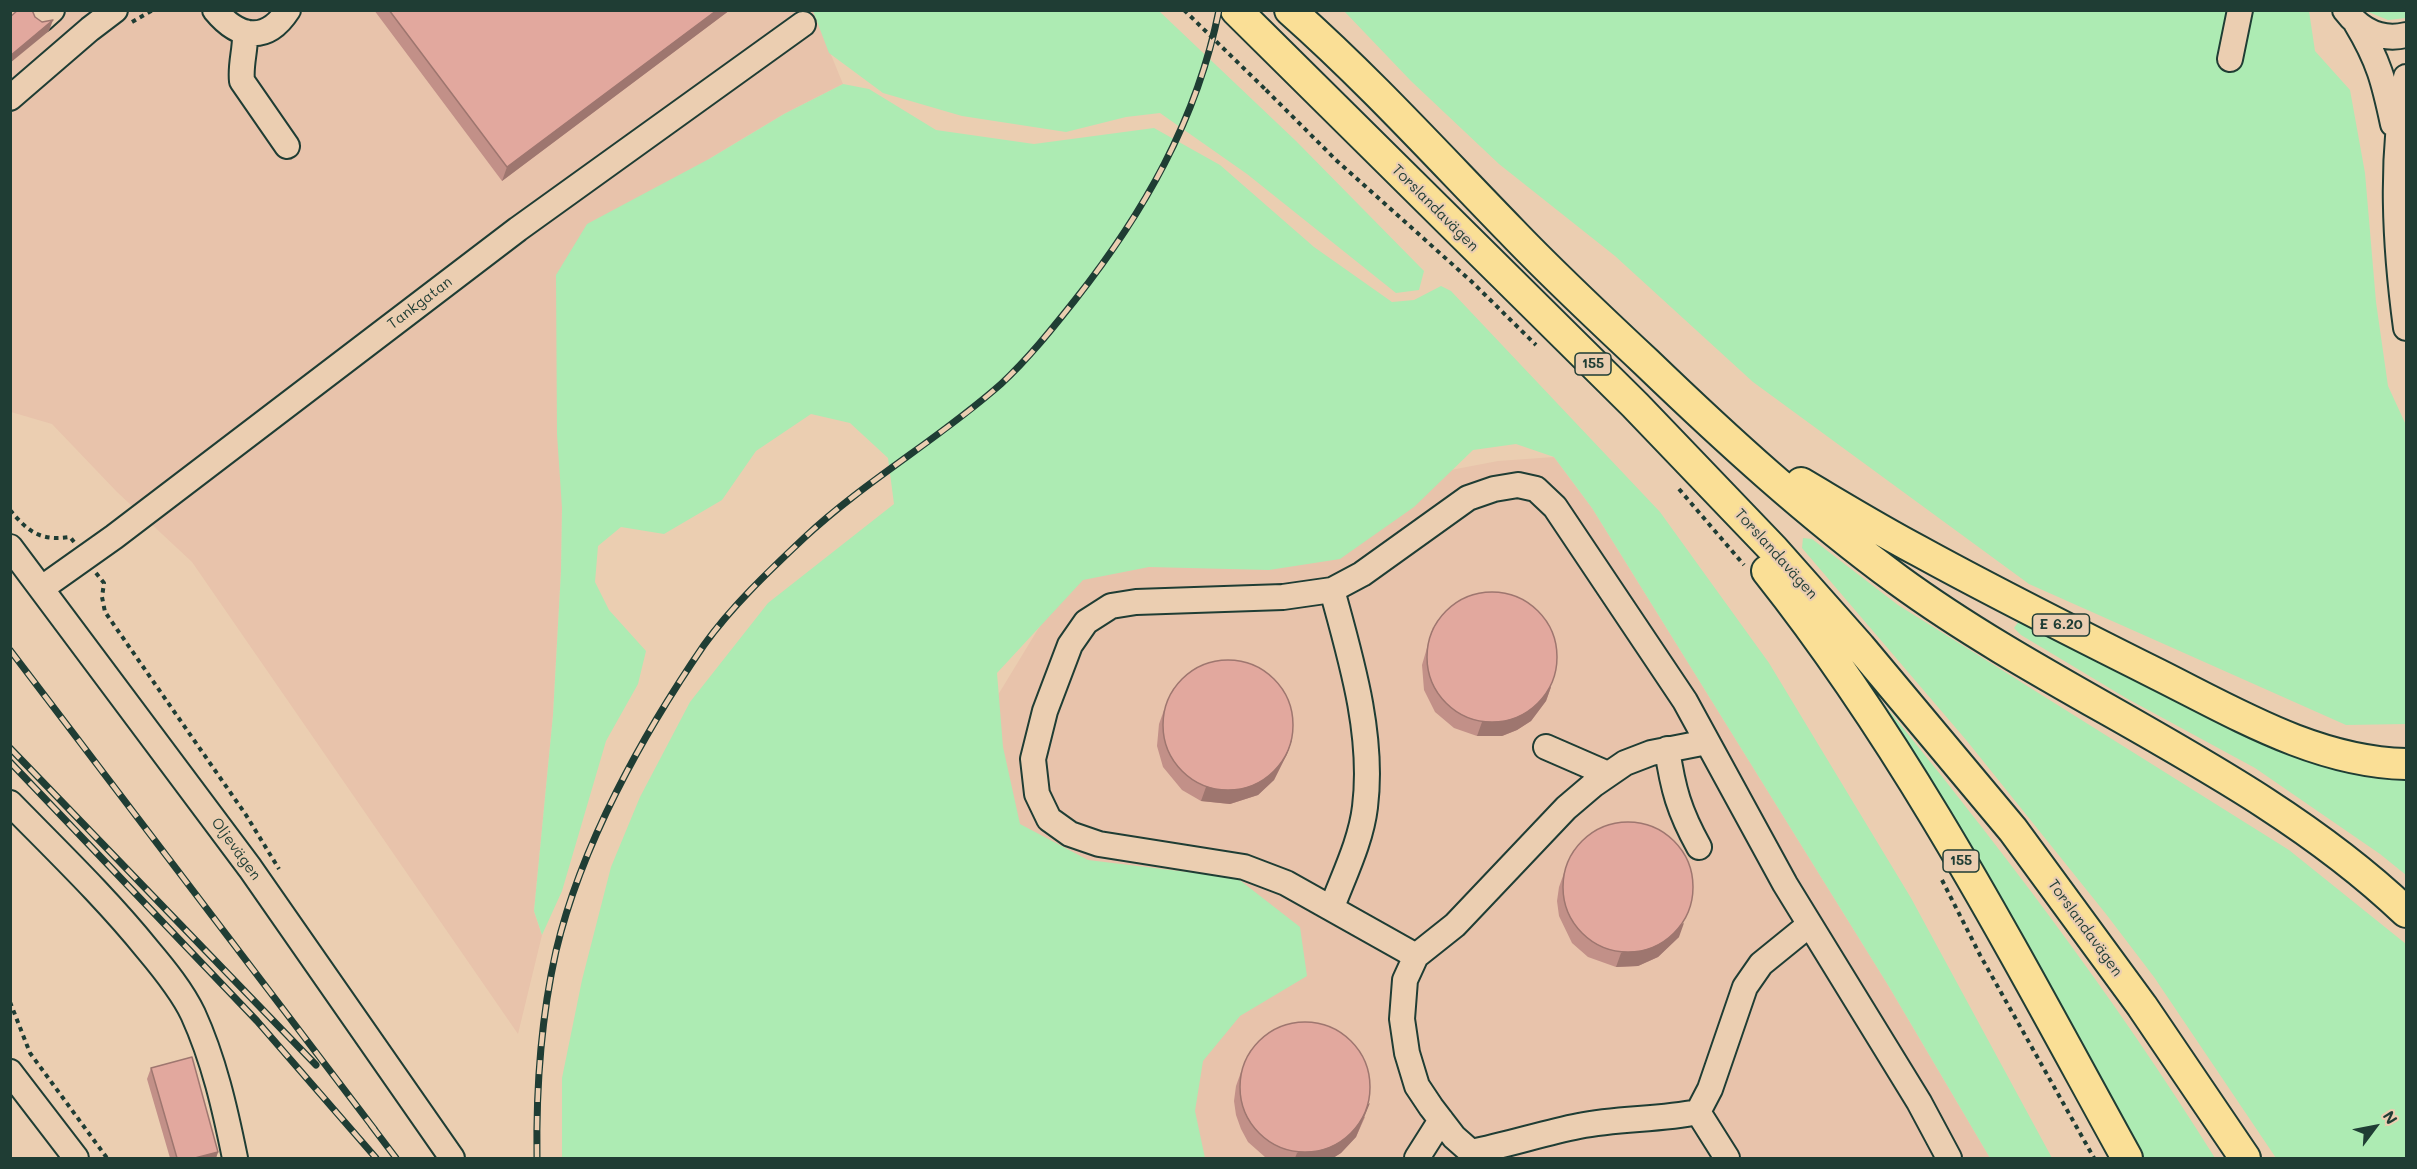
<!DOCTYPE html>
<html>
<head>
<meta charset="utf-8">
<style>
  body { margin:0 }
  #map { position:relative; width:2417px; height:1169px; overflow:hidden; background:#ebceb1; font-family:Mali,sans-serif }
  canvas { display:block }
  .frame { position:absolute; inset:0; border:12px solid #1f3d34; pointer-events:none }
  .north { position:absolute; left:2345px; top:1097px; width:60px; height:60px; -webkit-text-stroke:4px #ebceb1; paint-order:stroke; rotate:58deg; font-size:16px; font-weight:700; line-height:24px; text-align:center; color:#1f3d34 }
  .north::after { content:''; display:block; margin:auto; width:21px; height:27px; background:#1f3d34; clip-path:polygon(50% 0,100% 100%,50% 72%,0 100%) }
</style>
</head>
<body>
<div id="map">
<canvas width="2417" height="1169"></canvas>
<div class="frame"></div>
<div class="north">N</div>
</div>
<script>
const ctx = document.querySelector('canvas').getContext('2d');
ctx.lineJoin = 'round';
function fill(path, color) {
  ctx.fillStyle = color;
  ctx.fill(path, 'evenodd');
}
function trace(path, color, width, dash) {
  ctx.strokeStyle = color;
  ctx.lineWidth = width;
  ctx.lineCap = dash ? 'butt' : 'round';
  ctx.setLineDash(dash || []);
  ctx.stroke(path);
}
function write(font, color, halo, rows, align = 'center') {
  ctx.font = font + ' Mali,sans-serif';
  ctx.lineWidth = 4.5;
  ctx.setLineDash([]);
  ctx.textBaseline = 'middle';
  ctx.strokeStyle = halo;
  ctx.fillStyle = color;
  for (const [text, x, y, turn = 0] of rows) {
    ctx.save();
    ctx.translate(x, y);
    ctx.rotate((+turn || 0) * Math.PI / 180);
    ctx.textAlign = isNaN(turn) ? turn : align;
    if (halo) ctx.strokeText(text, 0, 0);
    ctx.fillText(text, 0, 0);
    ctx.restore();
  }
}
const built = new Path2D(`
  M10,11H813L843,84L784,114L709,159L562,508L561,571L553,715L534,911L542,935L518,1034L192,562L117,492L52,424L11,412Z
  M1554,457L1592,508L1888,985L1990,1158H742L931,805L1074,570L1388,482L1498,461Z`);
const green = new Path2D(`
  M813,11H1159L1296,141L1424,271L1419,290L1396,293L1247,174L1160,113L1126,117L1066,132L962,116L883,93L829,53Z
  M1344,11H2309L2315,51L2350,90L2365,173L2376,302L2388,386L2406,425V724L2346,725L2029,584L1753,382L1615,256L1499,164L1411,81Z
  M2366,11H2406V18L2388,20Z
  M843,84L869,89L936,130L1034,144L1154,128L1220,165L1314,247L1392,302L1414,300L1441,286L1451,291L1660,512L1769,663L1911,898L2052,1158H1990L1888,985L1592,508L1554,457L1516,444L1473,450L1414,507L1340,559L1269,570L1149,567L1083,580L997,673L1003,747L1020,824L1088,860L1237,878L1300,927L1307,976L1240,1016L1203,1061L1195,1111L1205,1158H562V1078L582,980L611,867L640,797L690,702L768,603L894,504L888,458L850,423L811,414L756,451L722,500L664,534L621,527L598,546L595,582L609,610L646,651L638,684L606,741L562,891L542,935L534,911L553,715L561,571L562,508L557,434L556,275L587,224L709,159L784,114Z
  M1803,538L1812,539L1898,605L2289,850L2406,944V1158H2276L2154,977L2106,914L1967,741L1802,548Z
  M2019,621L2027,622L2406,771V875L2380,854L2255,768L2126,698L2021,635L2014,628Z
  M1872,690C1996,841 2112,993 2215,1158H2141L1869,693Z`);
const path = new Path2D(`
  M172,10H178
  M132,22L153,10
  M1266,90L1337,161L1471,281L1536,345
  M1679,489L1744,565
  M10,510C29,533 41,541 70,537L74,542
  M96,573L104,583L102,597L105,612L246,815L279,869
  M1942,880L1980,955L2094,1158
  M10,1002L30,1053L107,1158`);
const minor = new Path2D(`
  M215,10C238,38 266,44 288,10
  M2345,10C2360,30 2381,41 2406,35
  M42,19L52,10
  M2356,23C2379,61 2384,82 2393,124
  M245,32C246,49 240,64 242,81L287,146
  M2230,59L2240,10
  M2406,77C2390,159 2395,246 2406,328
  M10,98L90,29L115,10
  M10,547L250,868L452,1158
  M42,588L114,537L518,229L803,24
  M1707,742L1651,753L1625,763L1593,785L1566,808L1455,925L1416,956L1405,980L1402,1019L1407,1053L1417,1086L1431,1107L1454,1137L1471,1152C1508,1145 1543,1133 1579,1126C1618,1118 1659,1120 1698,1112L1710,1089L1745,987L1761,964L1809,925
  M1546,747L1608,774
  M1667,749C1673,789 1679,811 1699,847
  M10,803C57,851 106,898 148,950C164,969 182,991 193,1014C214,1060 225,1109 235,1158
  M1332,907C1344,875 1361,841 1365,807C1374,735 1351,659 1332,590
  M1416,956L1286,883L1244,867L1099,844L1070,834L1049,819L1037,794L1033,759L1045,711L1070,645L1086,622L1111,606L1136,602L1283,597L1332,590L1362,574L1468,498L1494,489L1518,485L1536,489L1555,507L1685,701L1785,884L1919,1102L1949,1158
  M10,1072L76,1158
  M1698,1112L1727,1158
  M1417,1158L1441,1120`);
const major = new Path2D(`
  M1236,10L1635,405L1774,550L1860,647L2013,830L2142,1006L2245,1158
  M1290,10C1368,79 1438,156 1511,231C1554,276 1600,319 1646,362C1726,439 1808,514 1898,580C2061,699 2260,773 2406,912
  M1801,483C1840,506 1879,530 1919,551C1997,594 2077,634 2157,674C2235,713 2316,762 2406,764
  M1767,571C1910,751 2016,957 2127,1158`);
const rail = new Path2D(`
  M10,650L375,1130
  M10,748L316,1065
  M10,762L257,1021L376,1158
  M371,1125L396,1158
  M537,1158C536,1090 541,1018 556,951C581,845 643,734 704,645C732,606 769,571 804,538C865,481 939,439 1001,384C1028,359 1052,329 1075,300C1143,214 1197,120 1219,10`);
const pathBridge = new Path2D(`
  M1184,10L1266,90`);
const wall = new Path2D(`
  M374,10H730L502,181Z
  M1433,627L1551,687L1546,701L1531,721L1517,730L1502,736H1477L1454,728L1435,712L1424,690L1422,665Z
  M1164,710L1292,740L1287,754L1274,780L1258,795L1230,804L1201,801L1182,790L1163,767L1157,746L1159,724Z
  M1564,873L1679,937L1658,957L1638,966L1616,967L1588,957L1572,943L1559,916L1557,901L1559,887Z
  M151,1068L218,1152L216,1158H170L147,1079Z
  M1241,1072L1365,1117L1356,1137L1341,1153L1333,1158H1269L1265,1157L1248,1142L1241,1129L1236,1115L1234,1101L1236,1086Z`);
const shadedWall = new Path2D(`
  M717,10H730L502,181L507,167Z
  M53,20L49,31L10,63V56Z
  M1551,687L1546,701L1531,721L1517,730L1502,736H1477L1482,722Z
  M1292,740L1287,754L1274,780L1258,795L1230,804L1201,801L1206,787Z
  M1684,923L1679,937L1658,957L1638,966L1616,967L1621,953Z
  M1370,1103L1356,1137L1341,1153L1333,1158H1295L1297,1153Z
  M218,1152L216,1158H195Z`);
const building = new Path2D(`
  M18,10H32L35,17L42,22L53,20L10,56V17Z
  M389,10H717L507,167Z
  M1427 657a65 65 0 1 1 130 0a65 65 0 1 1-130 0Z
  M1163 725a65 65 0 1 1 130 0a65 65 0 1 1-130 0Z
  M1563 887a65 65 0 1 1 130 0a65 65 0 1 1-130 0Z
  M1240 1087a65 65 0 1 1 130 0a65 65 0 1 1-130 0Z
  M192,1057L218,1152L195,1158H177L151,1068Z`);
const shields = [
  [1593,364,36],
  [2061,625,57],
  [1961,861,36]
];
const shieldNames = [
  ["155",1593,364],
  ["E 6.20",2061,625],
  ["155",1961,861]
];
const streetNames = [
  ["Torslandavägen",1435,208,45],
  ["Tankgatan",420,303,-37],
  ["Torslandavägen",1776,554,48],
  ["Oljevägen",236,849,54],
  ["Torslandavägen",2085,928,54]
];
fill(built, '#e8c3ab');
fill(green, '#adebb3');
trace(minor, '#1f3d34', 28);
trace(major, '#1f3d34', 34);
trace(path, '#1f3d34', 4, [4.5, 4.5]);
trace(minor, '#ebceb1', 24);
trace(major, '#fadf96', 30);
trace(rail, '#1f3d34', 7);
trace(rail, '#ebceb1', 4.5, [14]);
trace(pathBridge, '#1f3d34', 4, [4.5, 4.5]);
fill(wall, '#c29088');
fill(shadedWall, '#9e766f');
fill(building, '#e2a89e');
trace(building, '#9e766f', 1.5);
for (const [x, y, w] of shields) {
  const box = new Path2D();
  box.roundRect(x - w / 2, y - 11, w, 22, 4.5);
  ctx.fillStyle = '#ebceb1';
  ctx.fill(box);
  trace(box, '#1f3d34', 1.5);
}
write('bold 14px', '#1f3d34', null, shieldNames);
write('15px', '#1f3d34', '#ebceb1', streetNames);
</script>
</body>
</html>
